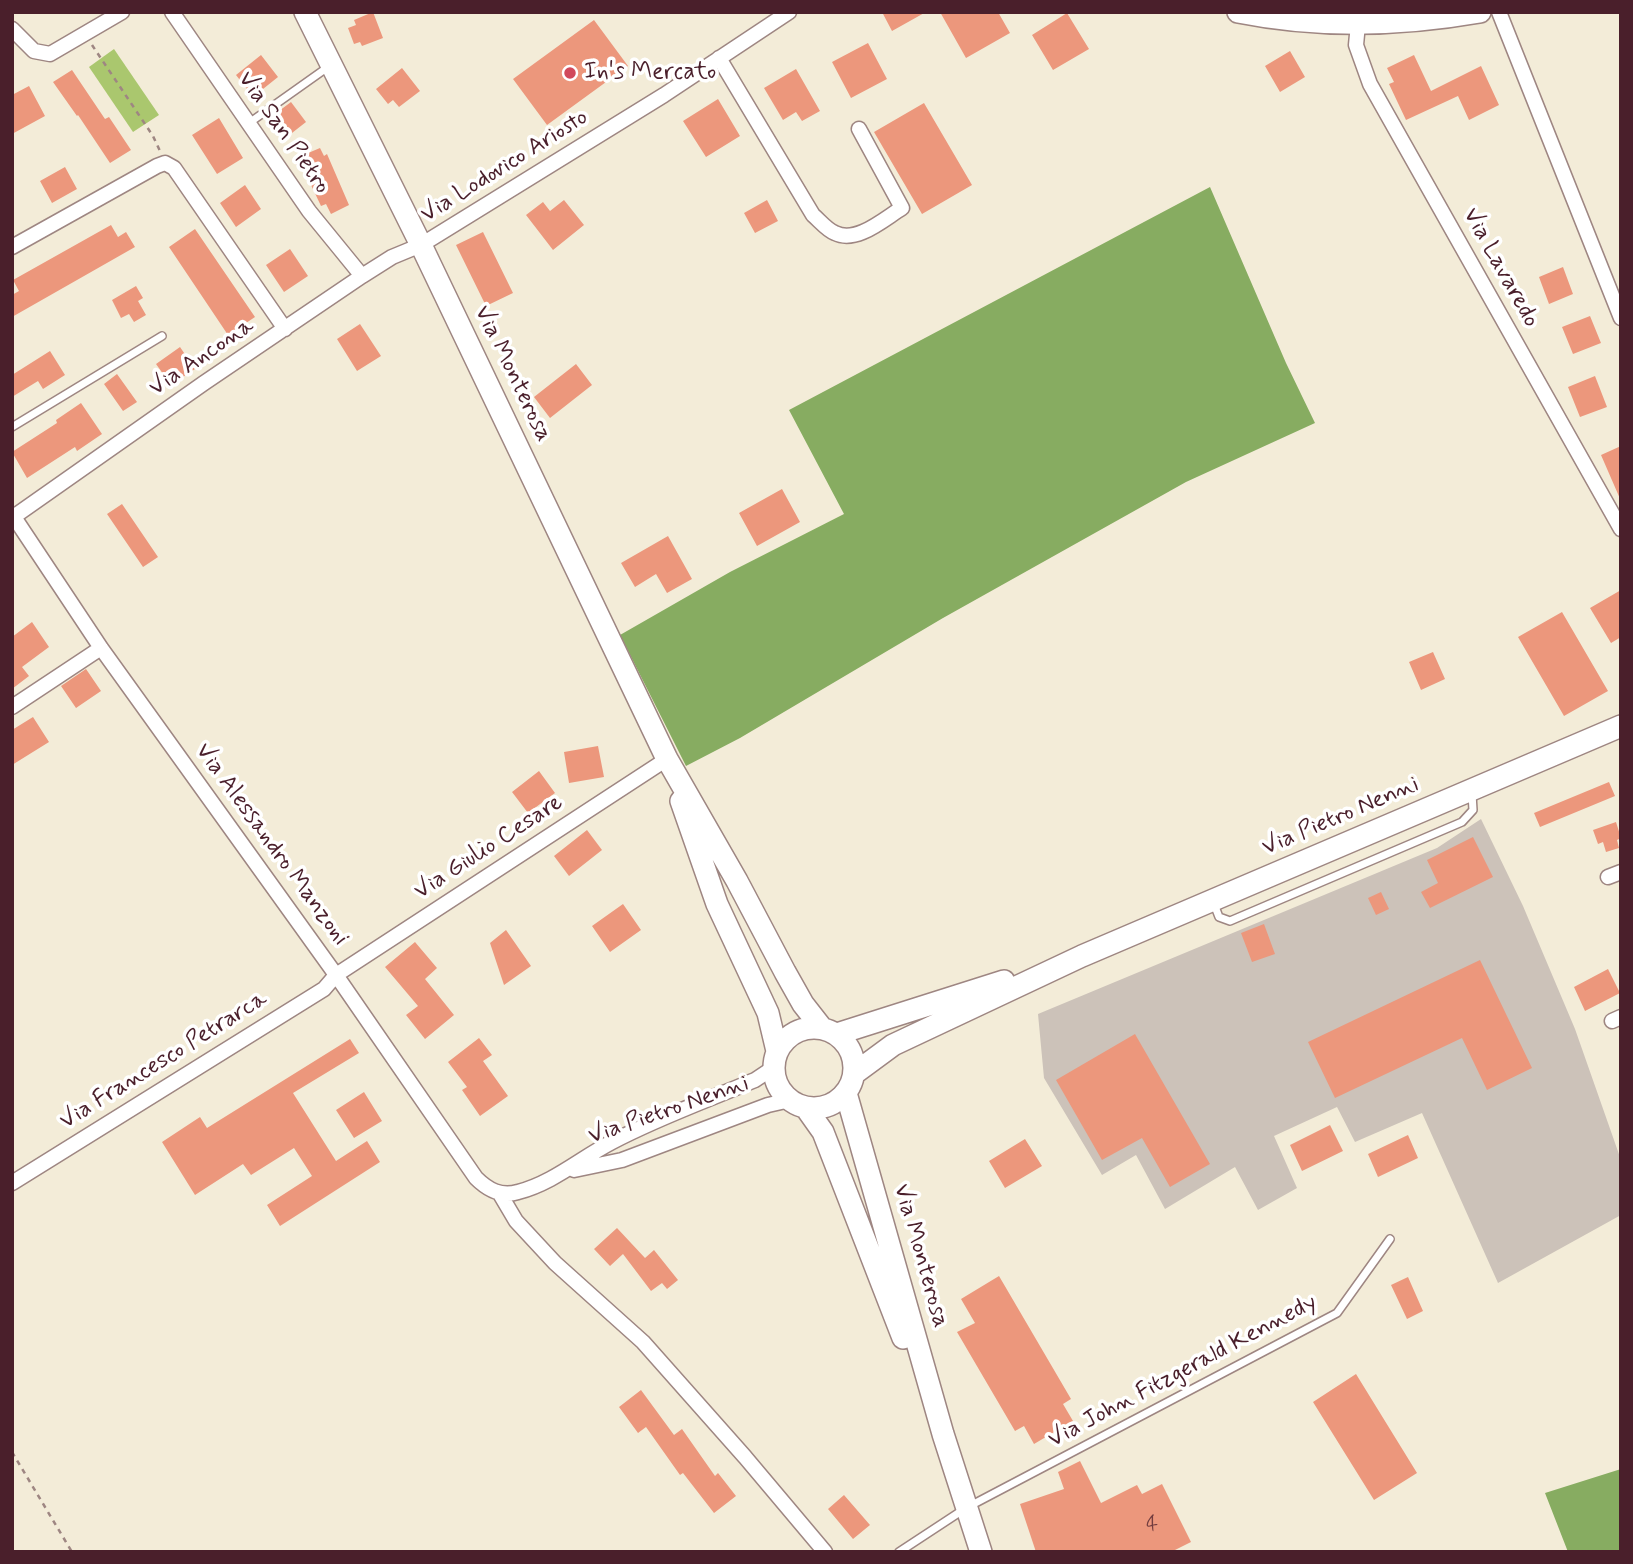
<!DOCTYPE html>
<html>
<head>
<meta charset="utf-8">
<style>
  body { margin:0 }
  #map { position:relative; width:1633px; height:1564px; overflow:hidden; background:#f3ecd8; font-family:Mynerve,sans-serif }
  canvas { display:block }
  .frame { position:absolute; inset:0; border:14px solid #4a1f2b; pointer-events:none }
</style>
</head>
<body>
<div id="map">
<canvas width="1633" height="1564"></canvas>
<div class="frame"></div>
</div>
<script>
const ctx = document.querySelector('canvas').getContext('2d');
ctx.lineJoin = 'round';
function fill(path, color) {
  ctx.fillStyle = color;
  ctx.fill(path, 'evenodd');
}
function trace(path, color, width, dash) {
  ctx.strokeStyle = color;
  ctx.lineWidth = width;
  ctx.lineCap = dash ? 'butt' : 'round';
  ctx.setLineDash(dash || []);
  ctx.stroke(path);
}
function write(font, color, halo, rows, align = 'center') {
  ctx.font = font + ' Mynerve,sans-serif';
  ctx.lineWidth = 7;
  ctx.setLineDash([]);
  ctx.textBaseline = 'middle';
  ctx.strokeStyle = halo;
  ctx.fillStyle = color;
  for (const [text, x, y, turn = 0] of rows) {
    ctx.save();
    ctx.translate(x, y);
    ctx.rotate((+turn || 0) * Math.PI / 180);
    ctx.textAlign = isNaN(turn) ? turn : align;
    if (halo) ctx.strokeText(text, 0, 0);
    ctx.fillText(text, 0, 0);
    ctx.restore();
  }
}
const industrial = new Path2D(`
  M1481,819L1523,906L1575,1029L1621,1160V1215L1498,1283L1422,1113L1355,1142L1337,1107L1274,1136L1297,1188L1258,1210L1235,1167L1165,1209L1136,1155L1102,1175L1044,1078L1038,1014L1437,848Z`);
const green = new Path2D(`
  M114,49L159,115L133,132L89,67Z`);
const forest = new Path2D(`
  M1210,187L1286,363L1315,423L1186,482L943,618L740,738L686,766L620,635L730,572L844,514L789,410Z
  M1621,1469V1552H1568L1545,1493Z`);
const building = new Path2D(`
  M373,12L383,38L362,46L360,42L354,44L348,28L356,25L354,20Z
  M882,12H926L892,31Z
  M940,12H998L1010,33L966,58Z
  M1067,13L1089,49L1053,70L1032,35Z
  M594,20L628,66L547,125L513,79Z
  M868,43L887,79L851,98L832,62Z
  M1290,51L1305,77L1280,92L1265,66Z
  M261,55L278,77L253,97L236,75Z
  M1414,55L1431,91L1481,66L1499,105L1469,120L1458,96L1406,120L1389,84L1394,82L1387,68Z
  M402,68L420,91L399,107L393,100L388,104L376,89Z
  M796,69L820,111L802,121L796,112L783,120L764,88Z
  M72,70L105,119L109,117L131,150L110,163L78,115L77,116L53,82Z
  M29,86L45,116L12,134V95Z
  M718,99L740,136L706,157L683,121Z
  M291,102L306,122L283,140L267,120Z
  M924,103L972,185L922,214L874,132Z
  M219,118L243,158L217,174L192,135Z
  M320,148L324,156L327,154L349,205L331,214L326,204L321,206L303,168L299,170L294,159Z
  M65,167L77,189L52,203L40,181Z
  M245,185L261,209L236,227L220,203Z
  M564,200L584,225L553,250L526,215L543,202L550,211Z
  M767,200L778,221L755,233L744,213Z
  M111,225L118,237L126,232L135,247L12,317V295L19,291L13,280Z
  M195,229L255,317L228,335L169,247Z
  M483,232L513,293L486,306L456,245Z
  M290,249L308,276L284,292L266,265Z
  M1563,267L1573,294L1549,304L1539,277Z
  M136,286L143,298L138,301L146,315L134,322L129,314L121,318L112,300Z
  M1590,316L1601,343L1573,354L1562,327Z
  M360,324L381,356L357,371L337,339Z
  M180,347L195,369L171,385L156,364Z
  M50,351L65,375L43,389L38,381L12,397V375Z
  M576,364L592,385L550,418L534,397Z
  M117,374L137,402L123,411L104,384Z
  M1595,376L1607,407L1580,417L1568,387Z
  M81,403L102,434L77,451L75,447L27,478L12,452L57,423L56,420Z
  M1621,446V501L1601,455Z
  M782,489L800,522L757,546L739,513Z
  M122,504L158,557L143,567L107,514Z
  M668,536L692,579L667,593L656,574L635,587L621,563Z
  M1621,590V637L1611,643L1590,608Z
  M1562,612L1608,691L1564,716L1518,637Z
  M32,622L49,647L22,667L29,676L12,689V637Z
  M1433,652L1445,679L1421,690L1409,662Z
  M86,669L101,691L76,708L61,686Z
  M33,717L49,742L12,765V730Z
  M598,746L604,777L569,783L564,752Z
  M539,771L555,793L528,813L512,792Z
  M1609,782L1615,796L1540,827L1534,813Z
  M1616,822L1621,838L1617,840L1619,848L1606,852L1603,842L1598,844L1593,830Z
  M587,830L602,850L569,876L554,856Z
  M1473,837L1493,877L1430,908L1421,892L1438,883L1427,860Z
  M1381,892L1389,909L1376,915L1368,898Z
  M623,904L641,930L610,952L592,926Z
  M1264,924L1275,954L1252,962L1241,933Z
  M506,930L531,966L504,985L490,943Z
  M415,942L437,968L425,979L454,1015L425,1039L406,1015L418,1006L385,967Z
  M1480,960L1532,1068L1487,1090L1462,1038L1335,1098L1308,1042Z
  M1608,969L1620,993L1585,1011L1574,987Z
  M1135,1034L1210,1164L1170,1187L1142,1138L1102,1160L1056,1080Z
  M479,1038L492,1055L483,1061L508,1096L480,1116L462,1090L467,1087L448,1062Z
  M350,1039L359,1053L293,1093L336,1161L367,1141L380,1162L280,1226L267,1205L312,1176L294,1148L251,1175L243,1164L195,1195L162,1142L200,1117L207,1128Z
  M364,1092L382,1121L354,1138L336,1110Z
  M1330,1125L1343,1151L1302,1171L1290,1145Z
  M1408,1135L1418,1158L1378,1177L1368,1154Z
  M1025,1139L1042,1166L1005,1188L989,1161Z
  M617,1228L645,1258L654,1250L678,1280L667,1289L662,1283L651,1291L623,1254L610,1266L594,1249Z
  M999,1276L1071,1399L1063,1404L1073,1421L1034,1444L1024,1426L1015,1431L957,1332L975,1323L961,1299Z
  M1408,1277L1423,1311L1407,1319L1391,1285Z
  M1356,1374L1417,1473L1374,1500L1313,1402Z
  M641,1390L674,1435L682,1429L715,1476L718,1473L736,1496L714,1513L683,1473L680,1475L646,1427L638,1433L619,1407Z
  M1080,1461L1101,1503L1137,1485L1142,1494L1162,1484L1191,1542L1171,1552H1036L1020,1504L1064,1489L1058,1472Z
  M844,1495L870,1525L853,1539L828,1509Z`);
const path = new Path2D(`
  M92,45L153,136L160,151
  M12,1452L72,1552`);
const lane = new Path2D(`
  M249,123L328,67
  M12,427L162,336
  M1214,904L1219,917L1230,921L1462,822L1473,810L1472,794
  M899,1552L966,1508L1337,1313L1390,1239`);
const street = new Path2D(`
  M172,12L309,211L362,276
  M1499,12L1621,318
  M1358,24L1356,45L1370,84L1621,529
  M12,29L34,51L50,54L122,12
  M719,58L813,215C820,221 827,230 835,233C857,244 885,218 902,208L859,129
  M12,247L157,166L165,163L174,168L285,329
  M12,514L101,648L336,975L476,1178C488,1190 501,1197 518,1192C553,1183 581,1158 612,1142C657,1118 708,1100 755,1080L773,1068
  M12,518L204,383L362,276L392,257L421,245L664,95L789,12
  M12,707L101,648
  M1608,877L1621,872
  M1612,1021L1621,1017
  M574,1170L622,1160L768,1105L790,1100
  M12,1183L324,989L336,975L667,759
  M500,1194L516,1221L555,1263L643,1342L745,1457L825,1552`);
const secondary = new Path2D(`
  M305,12L421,245L667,759L737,881L785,972L803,1004L821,1027
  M1238,12C1318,28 1400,26 1480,12
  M681,801L717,904L768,1013L777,1051
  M774 1068a40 40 0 1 1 80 0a40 40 0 1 1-80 0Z
  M837,1034L1004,981
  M855,1073L893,1045L1082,956L1621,726
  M846,1093L943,1434L981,1552
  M806,1108L823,1132L903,1338`);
const markers = [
  [570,73,7,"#d1495b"]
];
const numberNames = [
  ["4",1152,1526]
];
const poiNames = [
  ["In's Mercato",584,73]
];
const streetNames = [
  ["Via San Pietro",283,133,55],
  ["Via Lodovico Ariosto",505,167,-32],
  ["Via Lavaredo",1500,268,61],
  ["Via Ancona",202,358,-34],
  ["Via Monterosa",512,374,64],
  ["Via Pietro Nenni",1341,817,-23],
  ["Via Alessandro Manzoni",271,845,54],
  ["Via Giulio Cesare",489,848,-33],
  ["Via Francesco Petrarca",164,1061,-32],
  ["Via Pietro Nenni",669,1111,-19],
  ["Via Monterosa",920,1256,74],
  ["Via John Fitzgerald Kennedy",1183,1372,-28]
];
fill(industrial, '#ccc2b9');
fill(green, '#aac76e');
fill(forest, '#87ac61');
fill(building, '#ec977c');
trace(lane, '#9e8682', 10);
trace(street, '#9e8682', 17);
trace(secondary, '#9e8682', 24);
trace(path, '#9e8682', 2.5, [5, 5]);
trace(lane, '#fff', 7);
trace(street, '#fff', 14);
trace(secondary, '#fff', 21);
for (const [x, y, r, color] of markers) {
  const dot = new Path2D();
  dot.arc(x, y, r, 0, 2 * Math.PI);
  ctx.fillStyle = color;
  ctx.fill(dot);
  trace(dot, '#fff', 2.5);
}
write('21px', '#723d3f', null, numberNames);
write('24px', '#4a1f2b', '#fff', poiNames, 'left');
write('24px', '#4a1f2b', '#fff', streetNames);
</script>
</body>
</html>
